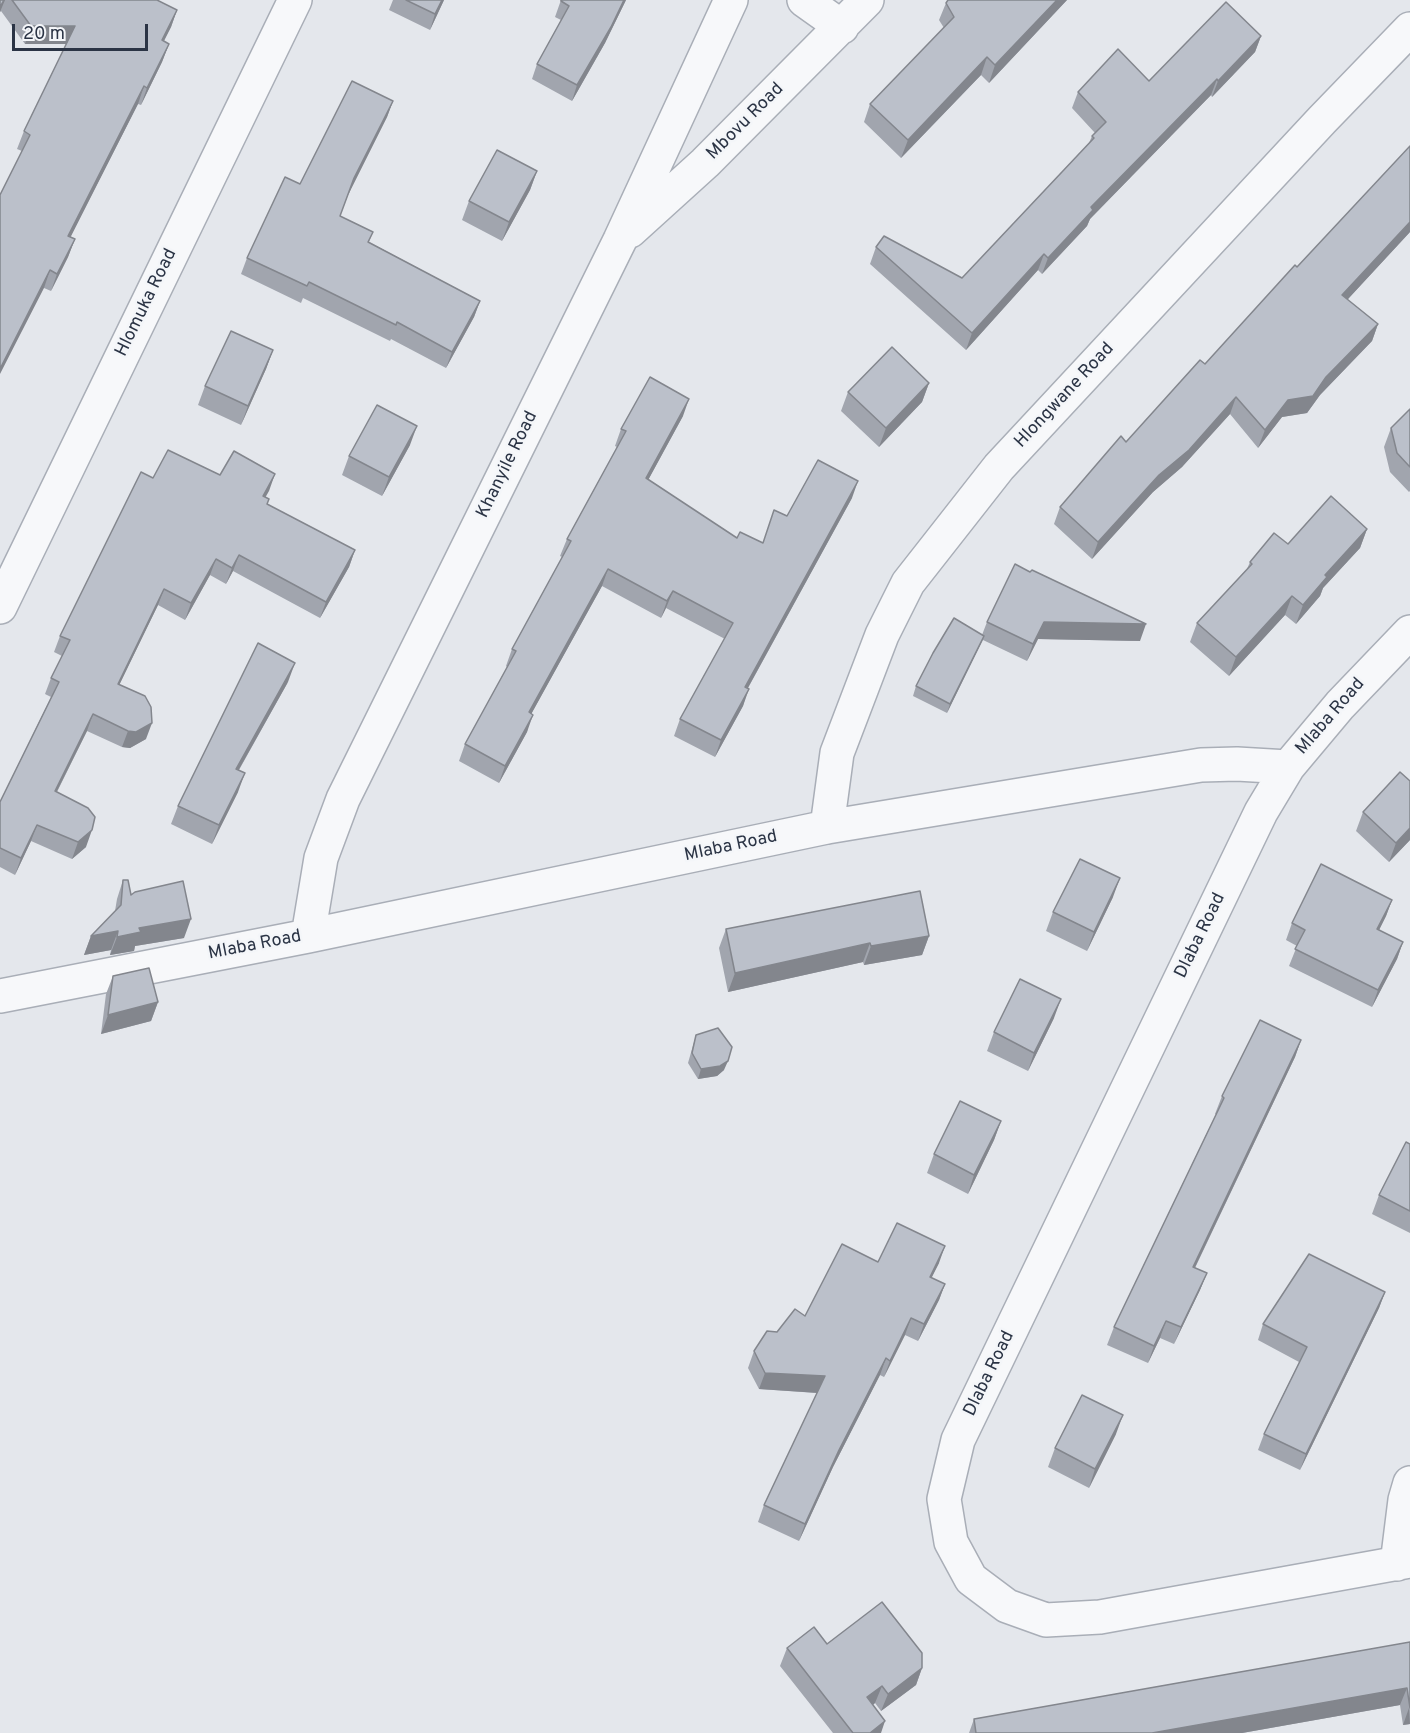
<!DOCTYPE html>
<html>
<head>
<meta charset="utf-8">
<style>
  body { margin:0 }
  #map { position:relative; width:1410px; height:1733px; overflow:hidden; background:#e4e7ec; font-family:Overpass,sans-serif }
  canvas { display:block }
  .scale { position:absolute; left:12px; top:24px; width:136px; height:27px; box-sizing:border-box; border:3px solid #2b3445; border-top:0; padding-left:8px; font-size:18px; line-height:21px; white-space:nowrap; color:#2b3445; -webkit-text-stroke:4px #f4f6f9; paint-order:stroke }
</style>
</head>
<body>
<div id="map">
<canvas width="1410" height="1733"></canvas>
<div class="scale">20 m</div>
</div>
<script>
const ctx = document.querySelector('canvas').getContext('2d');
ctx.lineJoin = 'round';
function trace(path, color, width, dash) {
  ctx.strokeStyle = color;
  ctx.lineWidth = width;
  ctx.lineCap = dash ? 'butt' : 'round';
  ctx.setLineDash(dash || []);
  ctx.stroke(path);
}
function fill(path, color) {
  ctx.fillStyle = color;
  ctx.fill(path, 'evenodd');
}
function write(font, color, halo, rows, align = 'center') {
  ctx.font = font + ' Overpass,sans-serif';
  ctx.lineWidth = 5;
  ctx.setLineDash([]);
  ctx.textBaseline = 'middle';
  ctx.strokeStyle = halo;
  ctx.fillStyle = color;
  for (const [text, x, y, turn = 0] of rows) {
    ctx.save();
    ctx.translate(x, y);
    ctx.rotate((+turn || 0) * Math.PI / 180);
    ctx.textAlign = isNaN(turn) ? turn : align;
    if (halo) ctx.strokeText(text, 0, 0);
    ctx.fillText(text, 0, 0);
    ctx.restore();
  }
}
const street = new Path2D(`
  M804,0L842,27
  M630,231L705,163L867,0
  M0,607L295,0
  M1288,767L1261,812L958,1440L944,1499L951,1542L971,1579L1007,1606L1046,1620L1100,1617L1410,1561
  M827,827L837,753L882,635L908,583L999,467L1322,120L1410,29
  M308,936L321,858L343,799L620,240L731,0
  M0,996L308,936L827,827L1201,765L1237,764L1288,767L1340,705L1410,632
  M1397,1564L1405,1500L1410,1483`);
const wall = new Path2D(`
  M0,0H157L177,10L171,27L164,41L169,44L162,62L141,105L138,104L70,237L75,239L68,257L51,291L44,288L22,151L17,149L24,131L66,44H25L1,11L0,12Z
  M393,0H444L430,30L389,10Z
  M561,0H626L605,43L572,101L532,79L537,64L561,20L555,17Z
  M1067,0L989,83L981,75L901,158L864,122L870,104L944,28L939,20L946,3Z
  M1261,36L1255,52L1212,97L1211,95L1090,219L1087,226L1042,274L1038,270L966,350L870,264L876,247L962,278L1089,143L1092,136L1095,133L1072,108L1078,92L1149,81Z
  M393,101L387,117L348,195L340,216L373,232L369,242L480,301L474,317L446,368L391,339L390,341L303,298L301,303L241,274L247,258L300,184Z
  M537,171L530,190L502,241L462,220L469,201Z
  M1410,232L1347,300L1378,324L1372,341L1320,395L1307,413L1282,417L1258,448L1230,414L1182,467L1153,492L1092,559L1054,524L1060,507L1205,364L1297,267Z
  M273,350L266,369L241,425L198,405L205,386Z
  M929,383L922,402L879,447L841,411L848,392Z
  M1410,409V491L1409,492L1390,472L1384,447L1391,428Z
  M683,416L648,480L737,538L763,543L774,510L787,516L852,498L748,688L743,706L715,757L674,736L680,719L725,639L666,608L661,618L602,586L531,714L527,732L499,783L459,761L465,744L507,667L506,666L512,649L562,557L560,556L567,539L617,447L615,446L621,429Z
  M410,445L382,496L342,475L349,456Z
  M275,474L265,497L267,505L355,550L349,567L320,618L233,571L226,584L210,575L185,620L158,605L119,685L146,739L130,748L122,747L87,731L57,792L86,847L72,859L31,841L15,875L0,867V802L51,697L45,694L51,678L62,656L54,652L60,636L153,478Z
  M1367,529L1360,548L1323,588L1320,596L1296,624L1285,615L1229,676L1190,642L1197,623L1247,569L1250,562L1288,544Z
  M987,622L1140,641L1038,639L1027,661L983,640L947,713L913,696L916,686L982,635Z
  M288,682L239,770L238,792L212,844L171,824L178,806Z
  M1363,812L1410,840L1389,862L1356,831Z
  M123,880L131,895L184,938L135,946L134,951L110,955L111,950L84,955L91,936L115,911L117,899Z
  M1113,897L1087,951L1046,931L1053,912Z
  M1392,900L1386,916L1379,930L1403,942L1397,959L1372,1007L1289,966L1297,946L1286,940L1292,923Z
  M726,929L929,936L922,955L864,965L863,962L728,992L719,948Z
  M113,976L158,1002L151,1021L101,1034L106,994Z
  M1054,1018L1028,1071L987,1051L994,1032Z
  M696,1035L724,1070L717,1076L698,1079L688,1063Z
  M1301,1040L1295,1057L1195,1268L1207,1273L1200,1290L1174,1344L1160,1338L1148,1363L1107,1345L1114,1327L1216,1114H1215L1222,1096Z
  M1001,1121L994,1140L968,1194L927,1173L934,1154Z
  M1410,1144V1233L1372,1214L1379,1195Z
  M878,1262L939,1263L931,1278L945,1284L939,1300L918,1341L905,1335L884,1377L880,1375L833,1467L799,1541L758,1522L764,1505L817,1393L759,1389L748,1368L754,1351L777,1332L805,1316Z
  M1385,1292L1379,1308L1300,1470L1258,1450L1264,1434L1299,1362L1258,1340L1263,1324Z
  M1116,1434L1089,1488L1048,1467L1055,1448Z
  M1410,1642V1724L1403,1725L1400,1705L1242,1733H969L974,1719Z
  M827,1644L922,1668L916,1685L881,1711L875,1703L873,1705L881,1733H833L780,1666L787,1648Z`);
const shadedWall = new Path2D(`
  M4,0H5L0,12V7Z
  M442,0H444L430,30L435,14Z
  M624,0H626L605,43L572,101L577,85Z
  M1057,0H1067L989,83L995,65Z
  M177,10L171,27L155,58L162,40Z
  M31,26H75L69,44H25Z
  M1261,36L1255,52L1212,97L1218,81Z
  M169,44L162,62L141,105L147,88Z
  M987,57L981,75L901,158L908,140Z
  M1217,79L1211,95L1090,219L1087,226L1042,274L1048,258L1091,207Z
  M144,86L138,104L62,254L68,236Z
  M393,101L387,117L348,195L354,178Z
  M537,171L530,190L502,241L509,222Z
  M1410,222V232L1336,312L1342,295Z
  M75,239L68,257L51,291L57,274Z
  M1044,254L1038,270L966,350L972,333Z
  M50,270L44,288L0,374V369Z
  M480,301L474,317L446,368L452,352Z
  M1378,324L1372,341L1320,395L1307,413L1282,417L1258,448L1265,430L1288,400L1326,377Z
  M273,350L266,369L241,425L248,406Z
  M929,383L922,402L879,447L886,428Z
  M1236,397L1230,414L1182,467L1153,492L1092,559L1098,542L1159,475Z
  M689,399L683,416L640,495L646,478Z
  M417,426L410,445L382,496L389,477Z
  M275,474L269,491L257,512L263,496Z
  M858,481L852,498L739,704L745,687Z
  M1367,529L1360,548L1323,588L1320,596L1296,624L1303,605L1325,575Z
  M355,550L349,567L320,618L326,602Z
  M239,555L233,571L226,584L232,568Z
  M216,559L210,575L185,620L191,603Z
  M608,569L602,586L523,729L529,712Z
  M164,589L158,605L112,700L118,684Z
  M673,591L666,608L661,618L667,601Z
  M1292,596L1285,615L1229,676L1236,657Z
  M1044,622L1146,624L1140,641L1038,639L1027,661L1033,644Z
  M984,636L980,645L947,713L950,704Z
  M295,663L288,682L229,787L236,769Z
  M749,689L743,706L715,757L721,740Z
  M93,714L87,731L49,807L55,791Z
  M533,715L527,732L499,783L505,766Z
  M152,723L146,739L130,748L122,747L128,731Z
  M245,773L238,792L212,844L219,825Z
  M37,825L31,841L15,875L21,858Z
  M1410,828V840L1389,862L1396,843Z
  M92,830L86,847L72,859L78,842Z
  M1120,878L1113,897L1087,951L1094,932Z
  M1392,900L1386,916L1371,946L1377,929Z
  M191,919L184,938L135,946L134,951L110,955L117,937L139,928Z
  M118,931L111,950L84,955L91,936Z
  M929,936L922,955L864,965L871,946Z
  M1403,942L1397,959L1372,1007L1378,990Z
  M870,943L863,962L728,992L735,973Z
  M1061,999L1054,1018L1028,1071L1034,1053Z
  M158,1002L151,1021L101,1034L108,1015Z
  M1301,1040L1295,1057L1187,1284L1193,1267Z
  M728,1061L724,1070L717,1076L698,1079L701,1069Z
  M1001,1121L994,1140L968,1194L974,1175Z
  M945,1246L939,1263L924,1293L930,1277Z
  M1207,1273L1200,1290L1174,1344L1181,1327Z
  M945,1284L939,1300L918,1341L924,1324Z
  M1385,1292L1379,1308L1300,1470L1306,1454Z
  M911,1318L905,1335L884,1377L890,1361Z
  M1166,1321L1160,1338L1148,1363L1154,1346Z
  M886,1358L880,1375L833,1467L799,1541L805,1524L839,1450Z
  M765,1373L825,1376L819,1393L759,1389Z
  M1123,1415L1116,1434L1089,1488L1095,1469Z
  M922,1668L916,1685L881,1711L888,1694Z
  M882,1686L875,1703L861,1714L867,1697Z
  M1407,1688L1400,1705L1242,1733H1152Z
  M1409,1708L1410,1724L1403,1725Z
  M885,1721L881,1733H870Z`);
const building = new Path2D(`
  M0,0H4L0,7Z
  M12,0H157L177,10L162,40L169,44L147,88L144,86L68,236L75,239L57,274L50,270L0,369V195L30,135L24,131L75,26H31Z
  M406,0H442L435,14Z
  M561,0H624L611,27L577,85L537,64L569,6L561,1Z
  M948,0H1057L995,65L987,57L908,140L870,104L954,17L946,3Z
  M1226,2L1261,36L1218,81L1217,79L1091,207L1093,210L1048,258L1044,254L972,333L876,247L884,236L962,278L1094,138L1092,136L1106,122L1078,92L1118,49L1149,81Z
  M352,81L393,101L354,178L340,216L373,232L368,242L480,301L452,352L397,322L396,325L309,282L307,286L247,258L285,177L300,184Z
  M1410,146V222L1342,295L1378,324L1326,377L1313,396L1288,400L1265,430L1236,397L1189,450L1159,475L1098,542L1060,507L1121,436L1126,442L1200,360L1205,364L1295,265L1297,267Z
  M497,150L537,171L509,222L469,201Z
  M231,331L273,350L248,406L205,386Z
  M892,347L929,383L886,428L848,392Z
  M650,377L689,399L646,478L737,538L740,532L763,543L774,510L787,516L818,460L858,481L745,687L749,689L721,740L680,719L733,623L673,591L667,601L608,569L529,712L533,715L505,766L465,744L516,651L512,649L571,541L567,539L626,431L621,429Z
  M377,405L417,426L389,477L349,456Z
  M1410,409V467L1397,453L1391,428Z
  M168,450L220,475L234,451L275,474L263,496L269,499L267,504L355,550L326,602L239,555L232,568L216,559L191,603L164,589L118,684L145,696L151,707L152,723L136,732L128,731L93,714L55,791L88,808L95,817L92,830L78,842L37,825L21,858L0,848V802L59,682L51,678L70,640L60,636L141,472L153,478Z
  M1331,496L1367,529L1325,575L1327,577L1303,605L1292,596L1236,657L1197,623L1252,564L1250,562L1274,533L1288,544Z
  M1015,564L1030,572L1032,570L1146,624L1044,622L1033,644L987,622Z
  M954,618L984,636L950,704L916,686L933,653Z
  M258,643L295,663L236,769L245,773L219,825L178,806Z
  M1400,772L1410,781V828L1396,843L1363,812Z
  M1080,859L1120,878L1094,932L1053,912Z
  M1321,864L1392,900L1377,929L1403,942L1378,990L1295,949L1305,930L1292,923Z
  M123,880H128L131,895L135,892L183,881L191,919L139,928L141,932L117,937L118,931L91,936L121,905Z
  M920,891L929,936L871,946L870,943L735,973L726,929Z
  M149,968L158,1002L108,1015L113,976Z
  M1020,979L1061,999L1034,1053L994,1032Z
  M1260,1020L1301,1040L1193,1267L1207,1273L1181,1327L1166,1321L1154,1346L1114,1327L1224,1098L1222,1096Z
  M718,1028L732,1047L728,1061L720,1066L701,1069L692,1053L696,1035Z
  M960,1101L1001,1121L974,1175L934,1154Z
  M1406,1142L1410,1144V1211L1379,1195Z
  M897,1223L945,1246L930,1277L945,1284L924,1324L911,1318L890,1361L886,1358L839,1450L805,1524L764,1505L825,1376L765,1373L754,1351L767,1331L777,1332L795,1309L805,1316L842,1244L878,1262Z
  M1309,1254L1385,1292L1306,1454L1264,1434L1307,1347L1263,1324Z
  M1082,1395L1123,1415L1095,1469L1055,1448Z
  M882,1602L922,1653V1668L888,1694L882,1686L867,1697L885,1721L870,1733H853L787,1648L814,1627L827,1644Z
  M1410,1642V1708L1407,1688L1152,1733H976L974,1719Z`);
const streetNames = [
  ["Mbovu Road",746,122,-45],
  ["Hlomuka Road",147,303,-64],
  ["Hlongwane Road",1065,396,-47],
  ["Khanyile Road",508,465,-64],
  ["Mlaba Road",1331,717,-49],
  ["Mlaba Road",731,847,-12],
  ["Dlaba Road",1201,936,-64],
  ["Mlaba Road",255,946,-11],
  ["Dlaba Road",990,1374,-64]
];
trace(street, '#a9aeb7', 36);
trace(street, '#f7f8fa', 33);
fill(wall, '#a1a5ae');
fill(shadedWall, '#83868d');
fill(building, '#bbc0ca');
trace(building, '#83868d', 1.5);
write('18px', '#2b3445', '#f4f6f9', streetNames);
</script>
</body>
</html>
